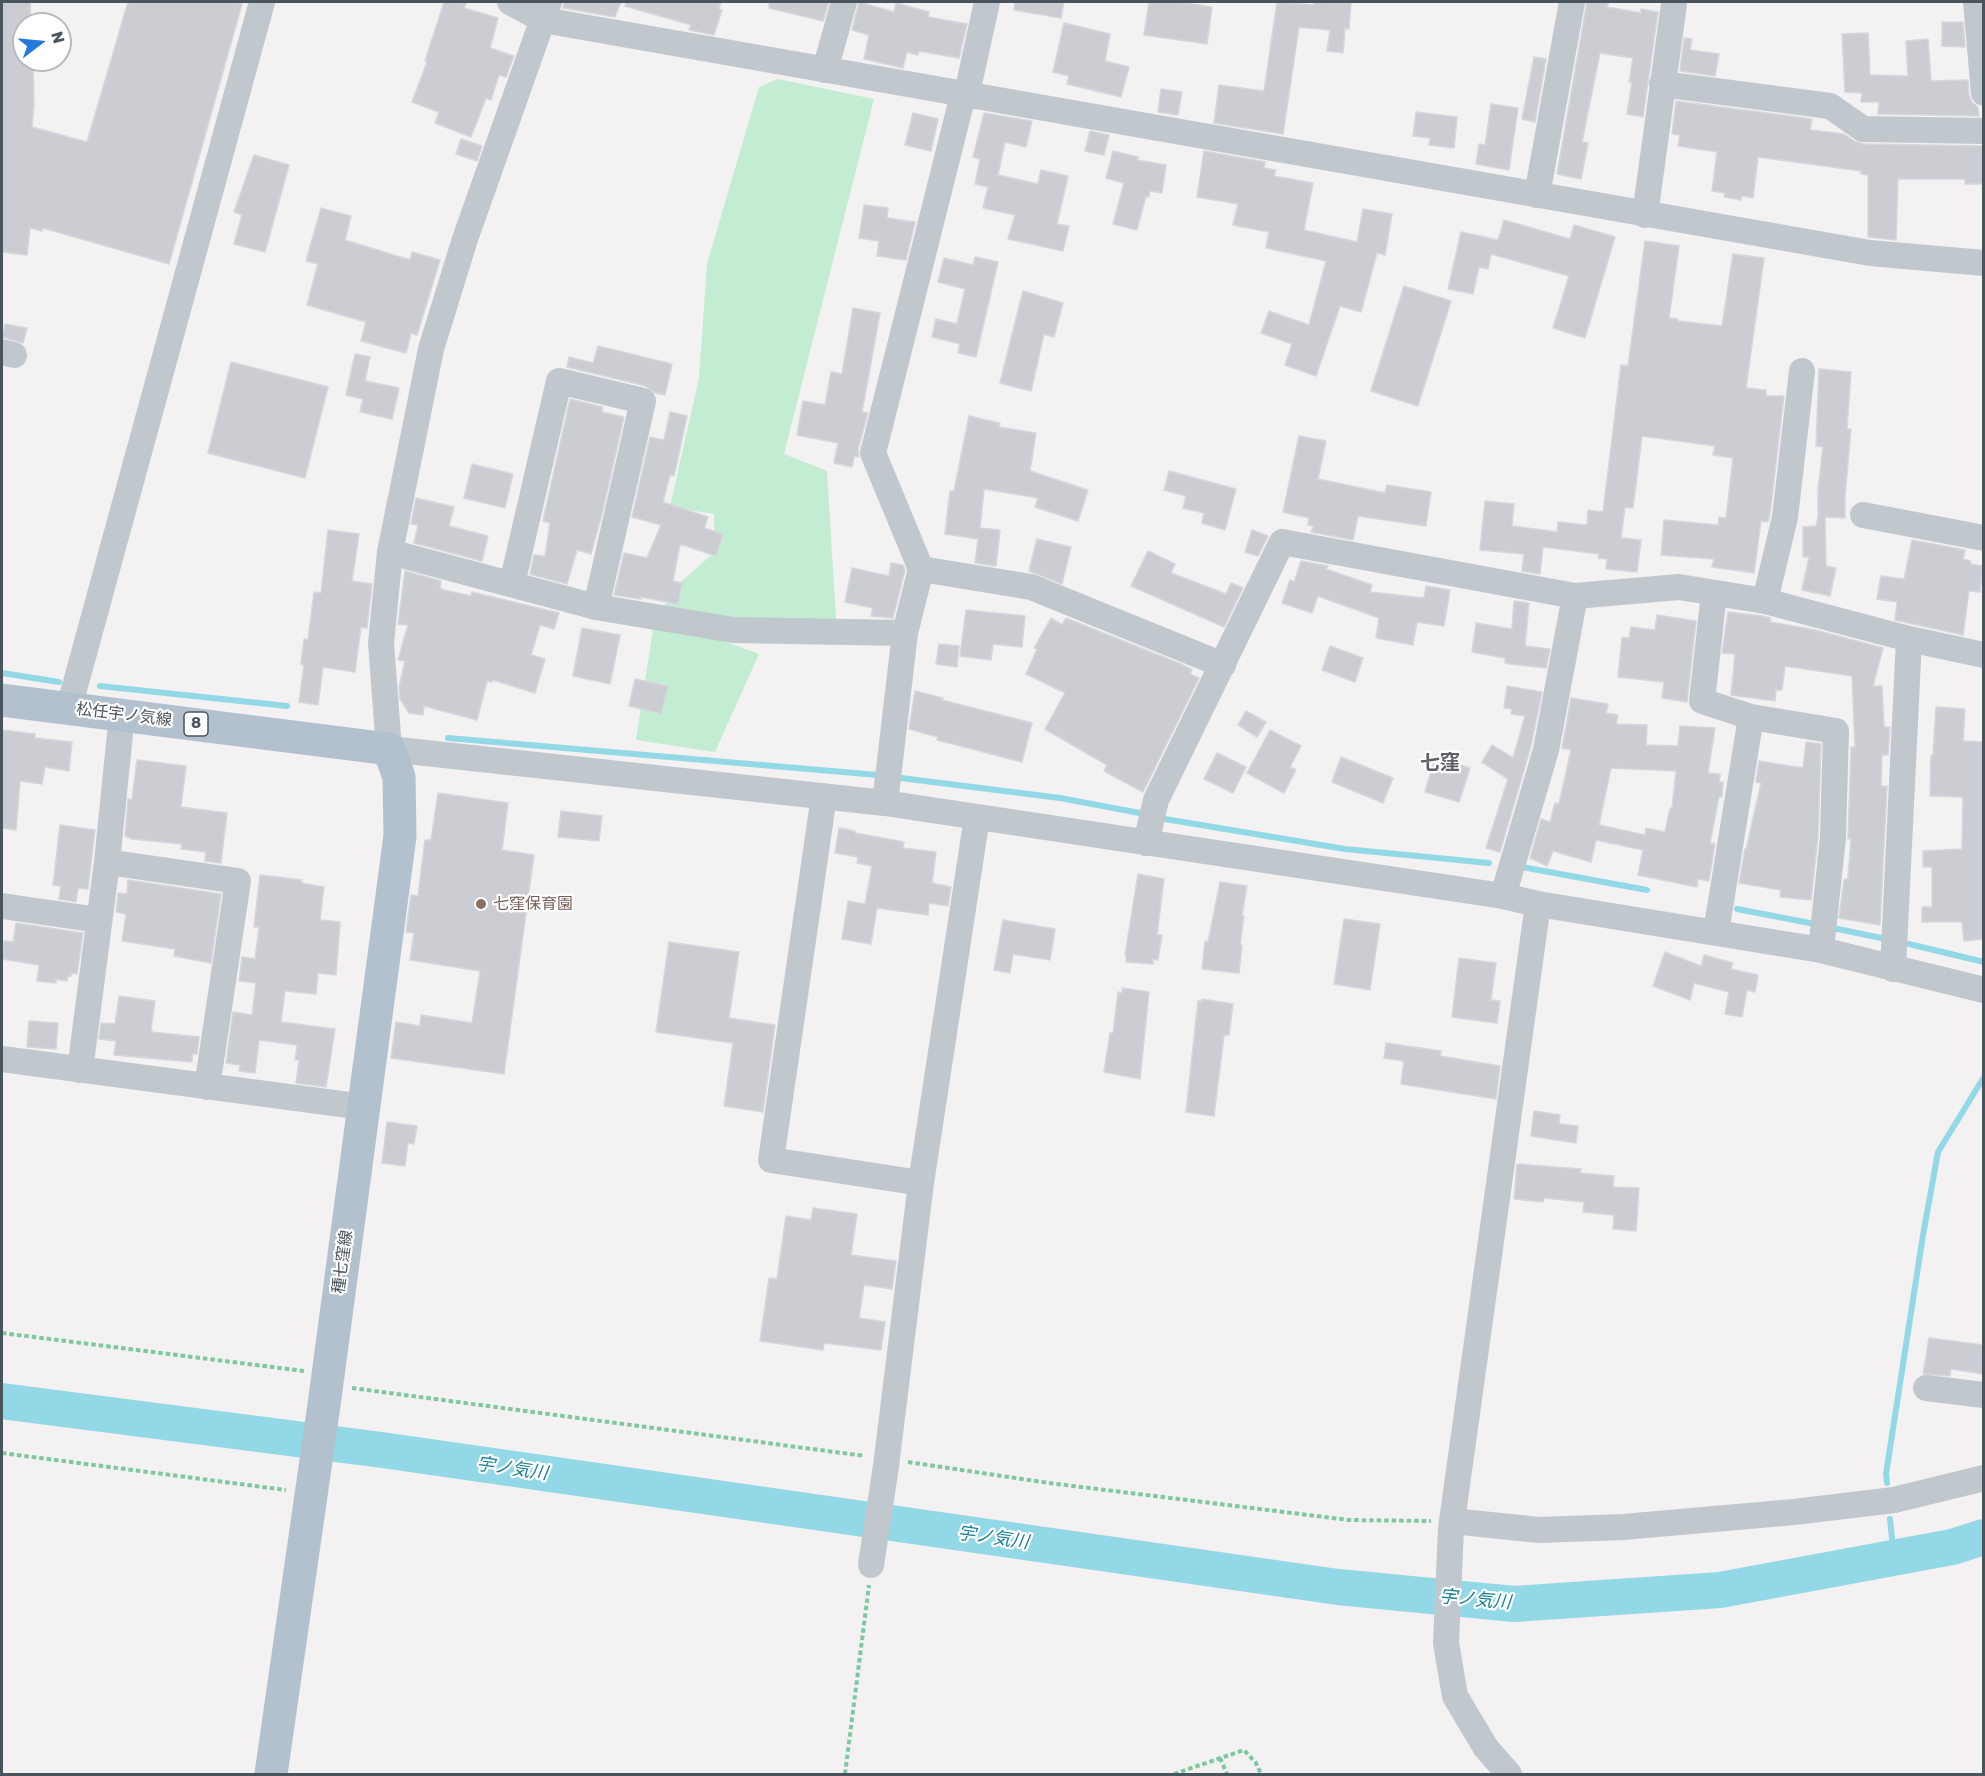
<!DOCTYPE html>
<html>
<head>
<meta charset="utf-8">
<style>
  body { margin:0 }
  #map { position:relative; width:1985px; height:1776px; overflow:hidden; background:#f3f1f1; font-family:Rubik,sans-serif }
  canvas { display:block }
  .frame { position:absolute; inset:0; border:3px solid #4a545d; pointer-events:none }
  .north { position:absolute; left:12px; top:12px; width:60px; height:60px; box-sizing:border-box; background:#fff; border:2px solid #b7bbbe; border-radius:50%; rotate:74deg; font-size:16px; font-weight:700; line-height:24px; text-align:center; color:#4a545d }
  .north::after { content:''; display:block; margin:auto; width:21px; height:27px; background:#2479da; clip-path:polygon(50% 0,100% 100%,50% 72%,0 100%) }
</style>
</head>
<body>
<div id="map">
<canvas width="1985" height="1776"></canvas>
<div class="frame"></div>
<div class="north">N</div>
</div>
<script>
const ctx = document.querySelector('canvas').getContext('2d');
ctx.lineJoin = 'round';
function fill(path, color) {
  ctx.fillStyle = color;
  ctx.fill(path, 'evenodd');
}
function trace(path, color, width, dash) {
  ctx.strokeStyle = color;
  ctx.lineWidth = width;
  ctx.lineCap = dash ? 'butt' : 'round';
  ctx.setLineDash(dash || []);
  ctx.stroke(path);
}
function write(font, color, halo, rows, align = 'center') {
  ctx.font = font + ' Rubik,"Noto Sans JP",sans-serif';
  ctx.lineWidth = 4.5;
  ctx.setLineDash([]);
  ctx.textBaseline = 'middle';
  ctx.strokeStyle = halo;
  ctx.fillStyle = color;
  for (const [text, x, y, turn = 0] of rows) {
    ctx.save();
    ctx.translate(x, y);
    ctx.rotate((+turn || 0) * Math.PI / 180);
    ctx.textAlign = isNaN(turn) ? turn : align;
    if (halo) ctx.strokeText(text, 0, 0);
    ctx.fillText(text, 0, 0);
    ctx.restore();
  }
}
const green = new Path2D(`
  M778,79L874,99L784,454L827,471L836,619H727L723,641L759,654L715,752L636,740L654,623L677,585L715,552L714,514L670,507L699,378L707,264L759,87Z`);
const stream = new Path2D(`
  M2,673L59,682
  M100,686L287,706
  M448,738L878,775
  M901,778L1060,798L1145,814
  M1159,818L1345,849L1489,863
  M1522,867L1647,890
  M1737,909L1815,924
  M1833,928L1886,939
  M1909,944L1984,962
  M1887,1483L1886,1474L1923,1235L1938,1152L1984,1077
  M1890,1519L1894,1558`);
const river = new Path2D(`
  M2,1401L382,1450L1338,1587L1514,1604L1720,1590L1952,1547L1984,1537`);
const building = new Path2D(`
  M2,2H30L31,24H24V60H33L34,105L32,127L87,142L128,2H233L242,4L169,264L43,228L42,231L30,228L27,255L2,252Z
  M444,2H467L464,8L498,18L490,48L514,56L506,77L499,75L491,100L486,98L471,137L435,123L439,112L412,102L427,62L425,61Z
  M564,2H621L615,17L563,8Z
  M626,2H721L719,9L722,10L714,35L689,30L691,25L625,6Z
  M769,2H829L823,21L769,8Z
  M859,2L894,12L896,3L929,12L928,17L967,24L959,58L919,51L918,55L907,52L903,68L864,59L869,35L852,30Z
  M1015,2H1064L1061,18L1014,10Z
  M1149,2H1179L1212,7L1207,44L1144,35Z
  M1277,2L1314,5V2L1351,3L1349,29L1345,28L1343,53L1327,51L1330,30L1299,27L1283,134L1214,123L1219,85L1264,91Z
  M1587,2H1609L1607,7L1641,13V9L1658,12L1643,117L1627,114L1632,82H1629L1633,58L1600,53L1582,142L1588,143L1581,179L1557,174Z
  M1942,22H1963L1965,47L1942,46Z
  M1064,23L1110,34L1105,61L1129,67L1121,97L1067,84L1069,76L1053,72Z
  M1868,33L1870,75L1908,76L1906,41L1928,39L1931,81L1968,80L1969,95L1972,102L1978,107L1979,116L1878,114L1879,102H1861L1862,93L1845,92L1842,34Z
  M1684,38L1692,39L1690,50L1719,54L1715,76L1680,71Z
  M1534,57L1546,59L1535,122L1522,119Z
  M1161,89L1182,92L1178,115L1158,112Z
  M1676,101L1812,119L1810,130L1844,134L1854,141L1863,144L1983,146V184H1965V179H1898L1896,240L1868,237V175L1861,174V171L1758,157L1753,198L1742,196L1741,200L1724,197L1725,193L1712,191L1717,152L1678,146L1680,135L1672,134Z
  M1491,104L1518,108L1509,170L1476,164L1479,144L1485,145Z
  M1416,112L1457,117L1454,148L1429,145L1430,138L1413,136Z
  M913,113L938,119L931,151L905,145Z
  M984,113L1032,121L1026,147L1005,142L998,175L1038,184L1041,170L1068,176L1057,224L1069,226L1063,251L1008,239L1015,215L983,208L988,187L975,184L980,159L973,157Z
  M1090,131L1109,135L1104,155L1085,151Z
  M461,139L482,146L477,161L456,154Z
  M1113,151L1138,157L1137,160L1166,165L1162,193L1150,191L1149,197L1146,196L1137,230L1113,224L1124,183L1106,178Z
  M1204,151L1265,162L1264,168L1276,170L1274,176L1313,183L1304,230L1357,242L1363,209L1392,214L1385,255L1377,253L1361,312L1340,306L1316,376L1285,365L1292,344L1261,333L1269,311L1309,325L1326,261L1266,248L1269,232L1233,225L1238,204L1197,197Z
  M254,155L289,165L265,252L234,244L242,215L234,212Z
  M864,205L888,208L887,218L915,222L906,260L877,256L879,241L859,238Z
  M321,208L351,216L345,240L410,260L412,252L440,260L417,335L411,333L406,353L361,341L366,322L307,305L318,264L306,261Z
  M1504,220L1570,239L1574,225L1615,237L1585,338L1553,328L1569,276L1491,254L1488,269L1479,267L1473,294L1448,289L1461,232L1498,240Z
  M1645,241L1679,246L1669,318L1678,319V321L1722,326L1733,254L1764,258L1746,388L1766,390V396H1784L1770,514L1768,522L1761,521L1754,573L1712,567L1714,559L1661,555L1664,520L1718,525L1719,517L1726,518L1733,458L1713,455L1715,446L1642,436L1633,508L1625,507L1621,538L1641,540L1637,572L1606,569L1607,559L1598,558L1599,554L1543,547L1540,574L1522,571L1524,554L1480,550L1485,501L1514,504L1512,526L1557,532L1558,522L1587,525L1588,510L1603,512L1621,365L1628,366Z
  M975,257L998,262L976,357L958,353L960,344L932,337L936,319L957,324L965,289L938,282L944,258L973,265Z
  M1404,286L1451,301L1418,406L1371,391Z
  M1023,291L1063,303L1054,337L1044,334L1031,391L1000,383Z
  M853,308L880,313L862,412L868,413L858,449L859,457L854,456L852,467L834,463L838,443L797,435L803,401L825,405L831,372L842,374Z
  M5,324L27,328L23,343L2,337Z
  M598,346L672,364L665,395L655,393L646,386L567,367L569,357L593,363Z
  M355,354L370,357L365,381L399,388L392,419L360,412L363,399L346,395Z
  M231,362L328,387L305,478L208,453Z
  M1819,369L1851,372L1847,429H1851L1845,496V518L1825,517L1826,566L1836,568L1830,596L1802,590L1809,557H1803V527L1816,526L1818,517V491L1823,447L1816,446Z
  M570,399L603,407L602,412L624,417L602,514L591,554L577,550L567,584L530,574L534,555L545,556L550,523L543,521Z
  M670,412L687,416L674,476L670,475L663,502L708,517L704,528L723,534L716,556L680,544L673,581L682,583L678,604L641,597V599L614,595L624,553L647,558L661,525L632,517L650,437L664,440Z
  M969,416L1000,423L999,427L1036,433L1030,471L1088,490L1078,521L1035,507L1038,498L984,489L980,528L1000,530L996,566L975,563L978,539L945,534L950,491H954Z
  M1299,436L1326,441L1318,479L1385,493L1387,485L1431,492L1426,526L1358,516L1353,540L1311,532L1314,526L1308,525L1309,518L1283,512Z
  M472,464L513,474L505,508L464,498Z
  M1169,471L1236,489L1225,530L1202,523L1204,513L1183,508L1186,496L1164,490Z
  M416,498L454,507L449,526L488,536L482,561L414,543L418,525L411,524Z
  M328,530L359,534L352,581L372,584L367,628L361,627L355,672L323,667L318,705L299,702L304,665L301,664L304,639L308,640L314,592L321,593Z
  M1252,530L1268,536L1258,556L1245,552Z
  M1037,539L1071,547L1062,584L1029,571Z
  M1912,540L1965,550L1963,559L1971,561L1970,564L1983,566L1980,592L1969,591L1963,635L1895,620L1897,602L1877,599L1881,576L1904,579Z
  M1148,551L1175,564L1171,573L1226,594L1231,583L1243,588L1224,627L1131,586Z
  M1301,561L1328,566L1326,569L1372,585L1370,592L1424,598L1426,586L1450,590L1444,626L1417,622L1413,645L1376,638L1379,618L1318,596L1312,613L1282,603L1290,580L1294,582Z
  M891,563L903,565L905,570L893,618L871,616L873,608L845,602L852,568L889,576Z
  M405,571L441,581L440,589L471,596L472,592L559,613L554,629L540,625L531,655L545,659L535,693L493,680L492,682L487,681L477,720L424,706L423,715L409,713L400,699L399,687L405,661L398,660L408,625L398,624Z
  M1514,601L1529,603L1525,646L1550,649L1546,668L1510,664L1505,663V658L1472,652L1476,623L1512,629Z
  M966,610L1025,616L1022,647L993,644L991,660L960,656Z
  M1728,612L1762,616L1771,618L1770,622L1815,630L1883,648L1873,686H1882L1884,727H1890L1888,755H1882L1881,786H1887L1880,925L1839,918L1844,880L1848,878L1851,839H1848L1851,747H1855L1852,676L1785,666L1782,690H1776L1775,701L1731,695L1735,654L1722,653Z
  M1657,615L1696,621L1687,702L1662,698L1664,682L1618,677L1622,637L1629,638L1631,627L1655,630Z
  M1051,618L1062,625L1066,618L1181,664L1192,670L1190,674L1199,678L1143,792L1104,771L1107,765L1045,729L1065,693L1026,674L1037,649L1034,648Z
  M582,628L620,635L610,684L573,676Z
  M939,644L959,646L957,667L936,664Z
  M1330,646L1363,658L1355,682L1322,670Z
  M635,679L668,686L661,714L629,706Z
  M1507,686L1542,692L1531,746L1500,852L1486,848L1508,779L1482,762L1492,745L1513,758L1525,716L1511,714L1512,709L1504,708Z
  M915,691L943,698L942,700L1032,723L1022,762L937,740L938,737L909,729Z
  M1571,698L1608,704L1606,713L1618,715L1616,724L1647,725L1646,745L1678,746L1680,726L1715,728L1708,773L1720,774L1719,782H1723L1722,797H1719L1710,843L1715,844L1709,881L1698,879L1697,887L1638,875L1643,850L1596,840L1591,862L1553,851L1547,866L1530,858L1541,819L1550,822L1555,803L1559,804L1571,750L1562,748ZM1611,768L1676,771L1672,808H1670L1665,832L1646,828L1645,835L1599,825Z
  M1936,707L1965,709L1963,741L1983,742V939L1964,941L1962,922H1922V907H1932V867H1923V851L1962,849L1963,797L1930,796L1931,755H1933Z
  M1246,711L1266,722L1257,737L1238,725Z
  M2,730L35,734V738L72,742L69,771L45,767L42,784L20,781L16,830L2,828Z
  M1270,730L1301,746L1290,767L1296,770L1284,793L1247,773Z
  M1806,742L1821,744L1818,836L1811,900L1780,897L1781,890L1739,883L1745,849L1746,850L1761,783L1756,782L1759,761L1803,768Z
  M1217,753L1246,767L1233,793L1204,779Z
  M1341,757L1393,778L1383,803L1332,782Z
  M1435,757L1470,768L1459,802L1425,792Z
  M137,760L186,766L181,807L227,813L221,863L205,861L206,852L181,849L182,844L132,839L125,836L128,799L132,800Z
  M438,793L508,803L502,850L534,855L504,1074L391,1058L396,1022L420,1026L421,1015L472,1023L480,971L410,960L414,933L406,932L411,895L418,896L425,840H431Z
  M561,811L602,816L599,841L558,837Z
  M60,825L95,830L88,889L78,888L76,902L59,899L61,886L53,885Z
  M839,828L855,831V833L904,842L903,848L936,852L932,883L951,887L948,906L929,903L928,915L877,908L871,944L842,939L848,901L865,904L872,866L857,863L858,857L835,853Z
  M1138,874L1164,879L1157,935H1162L1158,960L1153,959V964L1126,962V955H1125Z
  M260,875L302,880L301,883L324,887L320,920L340,922L336,975L318,973L316,994L285,991L281,1022L335,1029L326,1087L296,1083L299,1060H295L297,1045L259,1040L255,1073L239,1071L240,1065L226,1063L233,1012L252,1015L256,983L239,981L242,957L255,959L259,927H254Z
  M128,880L221,894L211,963L174,956L175,949L122,941L126,914L116,912L118,893L127,894Z
  M1220,882L1247,886L1242,916H1244L1240,945H1242L1239,973L1202,969L1205,941L1208,942Z
  M1344,919L1380,924L1370,990L1334,984Z
  M1003,920L1055,929L1050,960L1013,954L1010,973L994,970Z
  M16,923L83,933L77,974L71,973V976H68L67,981L56,979V983L37,981L39,965L2,959L4,941L13,942Z
  M669,942L739,952L729,1018L775,1025L763,1112L724,1106L733,1043L656,1032Z
  M1665,952L1701,966L1704,955L1733,963L1731,969L1758,975L1755,992L1747,990L1742,1017L1725,1014L1729,992L1694,983L1690,1000L1653,986Z
  M1459,958L1496,963L1491,1000L1500,1001L1497,1023L1452,1017Z
  M1122,988L1149,992L1140,1079L1104,1072L1110,1033H1113L1118,992L1122,993Z
  M119,996L155,1001L151,1029H152V1032L199,1037L197,1054H192V1062L114,1055L116,1041L99,1039L101,1023L115,1024Z
  M1202,999L1233,1004L1229,1035H1224L1214,1116L1186,1112L1198,1001H1202Z
  M29,1021L58,1023L56,1049L27,1047Z
  M1386,1043L1441,1051L1440,1056L1500,1066L1496,1099L1401,1084L1404,1061L1384,1058Z
  M1534,1111L1560,1115L1559,1124L1578,1126L1576,1143L1531,1136Z
  M387,1122L417,1126L414,1144L408,1143L405,1166L382,1163Z
  M1517,1164L1581,1169L1580,1173L1614,1176L1613,1187L1639,1188L1636,1231L1613,1229L1614,1215L1583,1212L1584,1202L1544,1198L1543,1202L1514,1199Z
  M813,1208L857,1214L851,1255L896,1261L892,1289L864,1285L859,1318L885,1322L881,1350L824,1343L823,1350L760,1341L769,1278L777,1279L786,1216L811,1220Z
  M1929,1338L1983,1345V1374L1951,1369L1950,1376L1923,1374Z`);
const path = new Path2D(`
  M2,1333L304,1371
  M352,1388L865,1456
  M2,1453L286,1490
  M908,1462L1049,1483L1349,1520L1431,1521
  M1220,1758L1227,1774
  M845,1774L869,1585
  M1174,1774L1244,1750L1256,1763L1261,1774`);
const minor = new Path2D(`
  M510,2L543,20L1870,253L1984,263
  M549,2L465,239L431,349L390,552L381,643L389,749L885,803L1503,896L1538,904L1821,950L1984,990
  M1976,2L1984,93
  M825,70L844,2
  M1662,84L1830,106L1863,129L1984,131
  M1537,195L1572,2
  M1645,215L1674,4
  M2,352L14,355
  M1863,515L1984,538
  M390,552L596,607L733,630L905,633
  M921,569L1031,587L1223,665
  M512,584L559,381L643,401L596,607
  M1714,593L1702,701L1751,717L1836,731L1833,837L1821,950
  M1765,601L1785,517L1802,371
  M69,708L262,2
  M824,796L771,1160L921,1183
  M885,803L905,633L921,569L873,453L963,95L969,84L987,2
  M1146,843L1156,800L1282,542L1575,596L1679,587L1765,601L1909,639L1984,655
  M107,862L122,714
  M1503,896L1546,750L1575,596
  M2,906L99,920
  M1716,932L1751,717
  M1893,969L1909,639
  M2,1059L364,1107
  M80,1070L107,862L238,881L207,1087
  M1926,1388L1984,1395
  M1452,1521L1539,1530L1623,1527L1794,1512L1894,1500L1984,1478
  M871,1565L886,1466L921,1183L977,817
  M1509,1774L1486,1748L1455,1696L1446,1643L1451,1528L1538,904`);
const major = new Path2D(`
  M2,700L389,749L399,777L400,836L324,1405L271,1774`);
const markers = [
  [481,904,6,"#8d6e63"]
];
const shields = [
  [196,724,24]
];
const shieldNames = [
  ["8",196,724]
];
const streetNames = [
  ["松任宇ノ気線",124,715,7],
  ["種七窪線",343,1262,-82]
];
const educationNames = [
  ["七窪保育園",493,904]
];
const waterNames = [
  ["宇ノ気川",512,1469,8],
  ["宇ノ気川",993,1538,8],
  ["宇ノ気川",1475,1600,5]
];
const quarterNames = [
  ["七窪",1440,763]
];
fill(green, '#c3edd2');
trace(stream, '#92d8e7', 6);
trace(river, '#92d8e7', 36);
fill(building, '#cbcdd3');
trace(building, '#d5d7dc', 1.5);
trace(path, '#7cc9a1', 4, [4.5, 3]);
trace(minor, '#c0c8ce', 26);
trace(major, '#b2c1cd', 33);
for (const [x, y, r, color] of markers) {
  const dot = new Path2D();
  dot.arc(x, y, r, 0, 2 * Math.PI);
  ctx.fillStyle = color;
  ctx.fill(dot);
  trace(dot, '#fff', 2);
}
for (const [x, y, w] of shields) {
  const box = new Path2D();
  box.roundRect(x - w / 2, y - 12, w, 24, 4.5);
  ctx.fillStyle = '#fff';
  ctx.fill(box);
  trace(box, '#4a545d', 1.5);
}
write('bold 15px', '#4a545d', null, shieldNames);
write('16px', '#4a545d', '#fff', streetNames);
write('16px', '#785e54', '#fff', educationNames, 'left');
write('italic 18px', '#157f96', '#fff', waterNames);
write('bold 20px', '#5e6165', '#fff', quarterNames);
</script>
</body>
</html>
